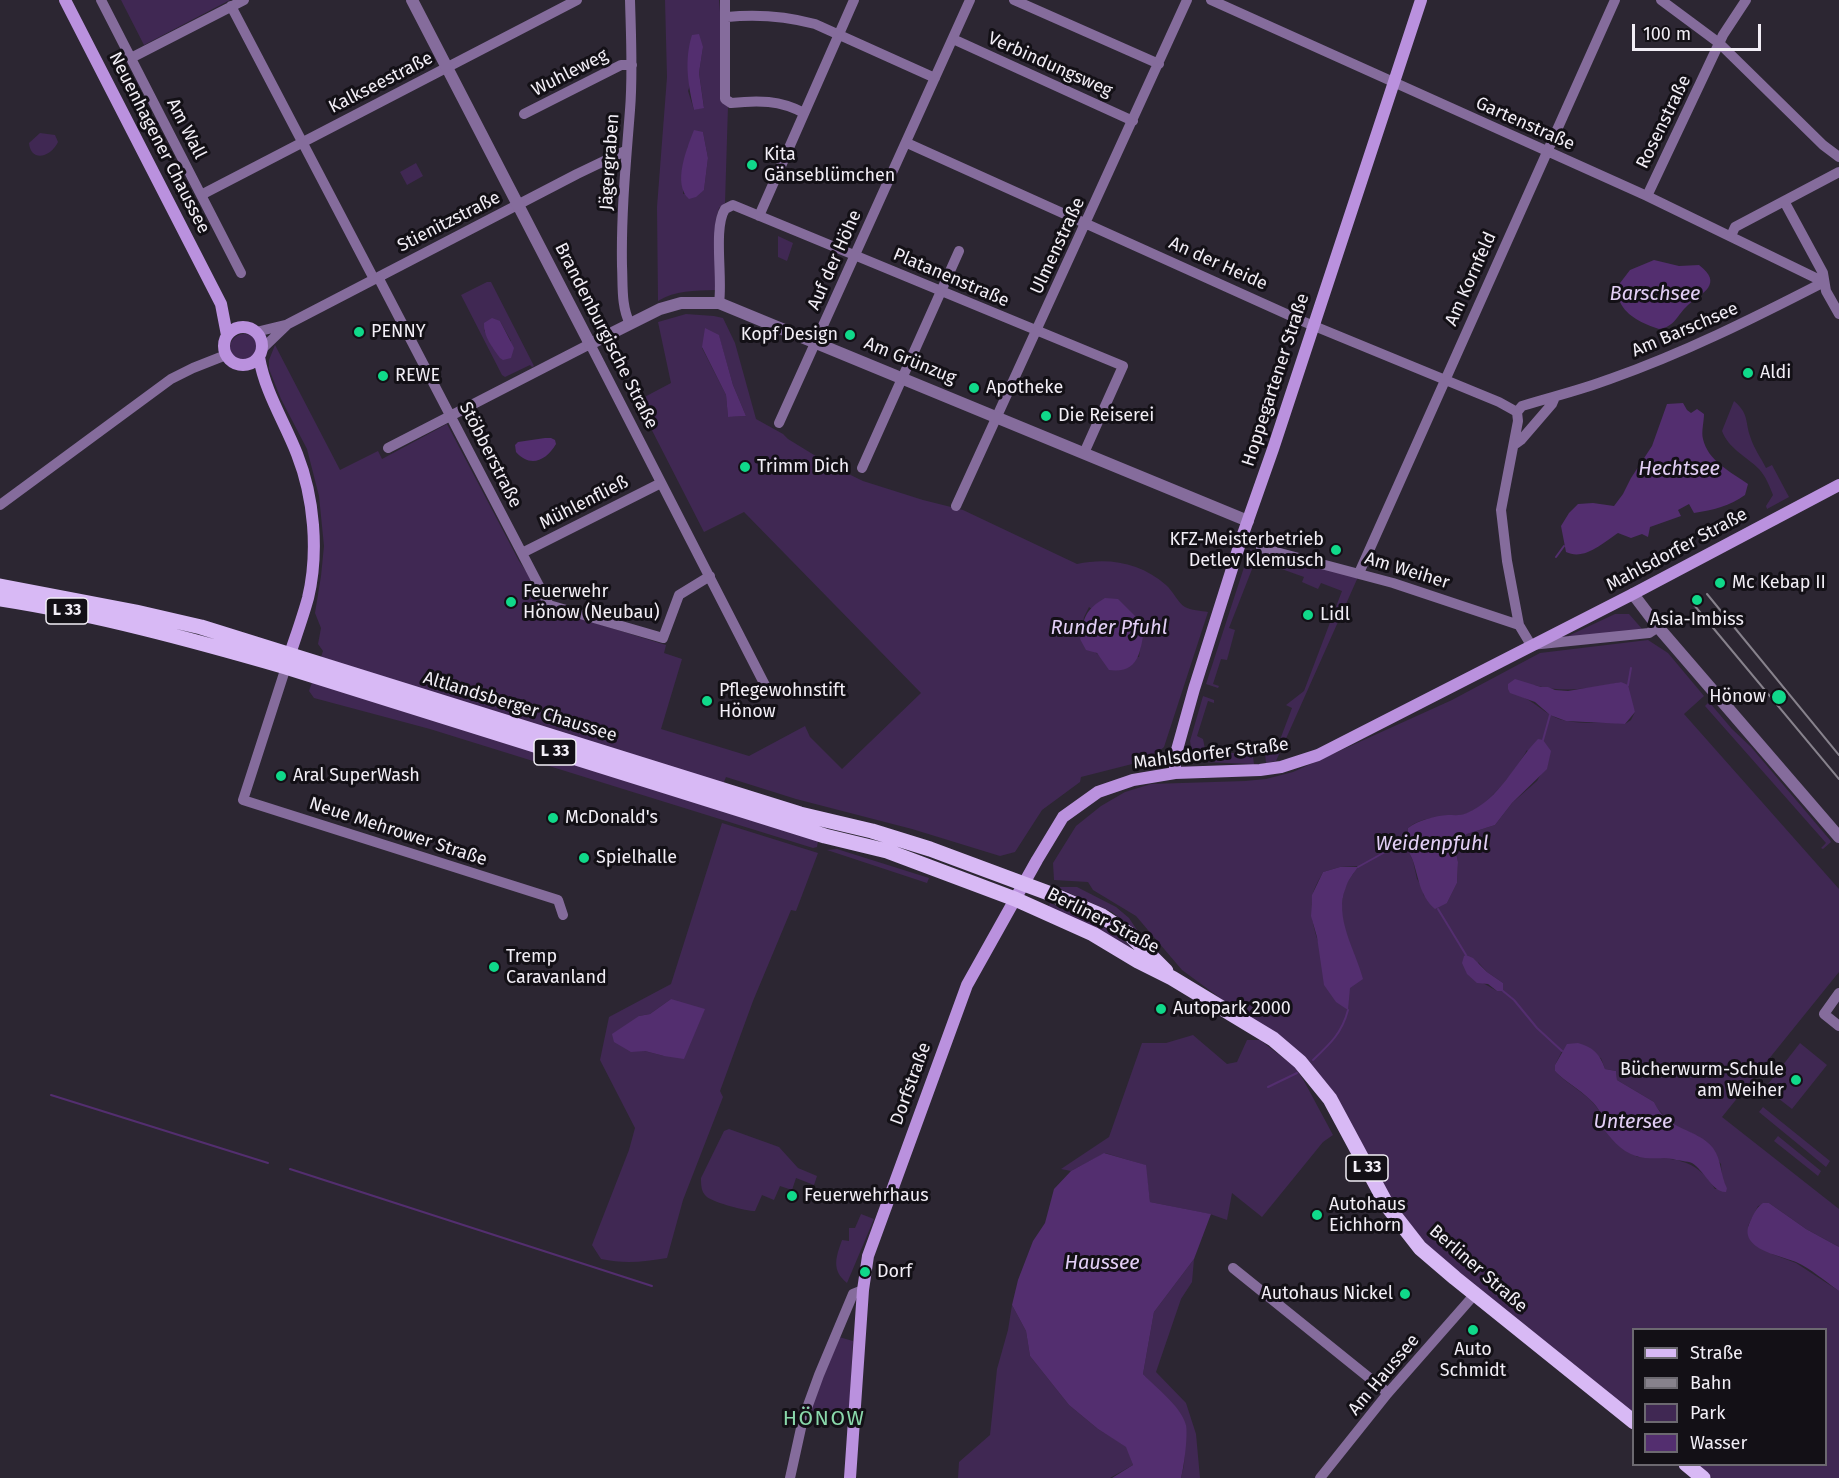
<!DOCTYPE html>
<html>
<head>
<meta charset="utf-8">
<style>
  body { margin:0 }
  #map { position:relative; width:1839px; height:1478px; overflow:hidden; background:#2c2632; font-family:"Fira Sans",sans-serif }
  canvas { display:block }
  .legend { position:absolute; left:1632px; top:1328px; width:195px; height:138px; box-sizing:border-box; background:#131016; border:2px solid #6c6970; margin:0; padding:8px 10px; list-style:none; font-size:18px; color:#f2eef6 }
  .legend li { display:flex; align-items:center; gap:12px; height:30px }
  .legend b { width:30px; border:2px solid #6c6970 }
  .scale { position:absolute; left:1632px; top:24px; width:129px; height:27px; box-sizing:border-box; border:3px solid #f2eef6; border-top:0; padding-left:8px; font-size:18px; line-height:21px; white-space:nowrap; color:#f2eef6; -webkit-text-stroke:4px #131016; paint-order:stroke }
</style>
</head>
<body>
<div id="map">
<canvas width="1839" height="1478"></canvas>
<ul class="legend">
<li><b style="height:8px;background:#d8b9f5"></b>Straße</li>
<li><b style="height:8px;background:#87828c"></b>Bahn</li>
<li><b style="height:16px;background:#402853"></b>Park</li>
<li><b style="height:16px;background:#532e6f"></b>Wasser</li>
</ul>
<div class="scale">100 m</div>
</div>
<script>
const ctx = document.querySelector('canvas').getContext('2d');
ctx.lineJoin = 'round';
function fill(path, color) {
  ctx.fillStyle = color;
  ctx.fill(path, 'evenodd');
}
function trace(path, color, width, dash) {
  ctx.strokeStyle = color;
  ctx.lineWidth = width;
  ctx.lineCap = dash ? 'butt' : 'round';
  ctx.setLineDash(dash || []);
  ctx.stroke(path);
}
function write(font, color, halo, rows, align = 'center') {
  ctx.font = font + ' "Fira Sans",sans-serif';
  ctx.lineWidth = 6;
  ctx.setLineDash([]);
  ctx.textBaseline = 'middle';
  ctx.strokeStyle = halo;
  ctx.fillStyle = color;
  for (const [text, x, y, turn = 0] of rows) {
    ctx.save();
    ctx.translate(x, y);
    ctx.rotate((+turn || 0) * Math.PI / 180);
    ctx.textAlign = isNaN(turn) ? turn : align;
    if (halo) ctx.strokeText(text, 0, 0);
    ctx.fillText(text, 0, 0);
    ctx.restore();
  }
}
const green = new Path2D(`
  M121,0H230L144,45Z
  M665,0H719L728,106L725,203L719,208L716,219L715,290C695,291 675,290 658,301L657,207L667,77ZM703,47L699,73L704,107L694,110L688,91ZM703,132L708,158L704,190L683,194V167L688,146Z
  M40,133L55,135L58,142C51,157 31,163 29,143Z
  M416,163L423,176L407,185L400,172Z
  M778,236L793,243L787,261L778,257Z
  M487,282H491L534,366L532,367L530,365L505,377L502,375L461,295ZM500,321L511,341L493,348L484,330Z
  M686,314L714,316L723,318L735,343L756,419L783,434L788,439L832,466L863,481L923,500L963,510L1077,564C1109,557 1141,563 1166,585C1173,591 1178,603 1185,607C1190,610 1202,611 1208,612L1164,747L1144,764L1136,763L1081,777L1080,782L1042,810L1015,852L1000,856L912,829L796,799L726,777L723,784L321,657L323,651L318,644L321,628L315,613L321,576L324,546L319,496L307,449L281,399L269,369V360L275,345L340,470L378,451L382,459L447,424L519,561L553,610L666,645L664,653L682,659L661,729L749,756L805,726L810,737L842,769L921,693L744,512L704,532L637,401L671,383L658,322ZM719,336L733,385L746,416L728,417L726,395L702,348ZM1089,607L1141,644L1139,657L1102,658L1080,639L1084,617Z
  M230 348a14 14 0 1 1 28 0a14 14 0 1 1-28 0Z
  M1734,401C1749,414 1745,421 1750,436C1753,447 1761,458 1766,468L1772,465L1789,497L1767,509L1766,506L1773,495C1769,485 1766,477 1759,469C1747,457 1728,448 1722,431Z
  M1250,549L1358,577L1276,761L1266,763L1265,753L1268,750L1275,753L1292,708L1286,705L1304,691L1342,591L1321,583L1318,589L1302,582L1304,577L1262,562L1260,566L1254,564L1229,628L1235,630L1227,660L1221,659L1213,684L1219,686L1218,688L1206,684Z
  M1615,614H1629L1643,630L1566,637Z
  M1648,640L1668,653L1704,696L1684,714L1839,889V972L1722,1117L1839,1209V1247L1806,1229L1769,1203L1758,1206L1748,1226L1772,1254L1796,1263L1839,1291V1478H1712L1695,1465L1826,1464V1330H1634L1633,1415L1429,1249L1388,1194L1329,1086L1231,1006L1182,970L1136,916L1093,890L1088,882L1054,880L1053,863L1076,826L1101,806L1125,792L1151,784L1245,781L1266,779L1293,772L1452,700L1540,653ZM1621,682L1635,712L1631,720L1625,724C1606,721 1586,725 1568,721C1550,719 1538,704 1523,697L1534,685C1562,693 1591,689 1621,682ZM1527,750L1541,774L1537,781L1512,803L1495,825L1467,834L1457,842L1455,848L1458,862L1457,883L1447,903L1424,896L1422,887L1417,879L1413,861L1406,845L1408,828C1424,815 1443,818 1462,815C1485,811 1516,770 1527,750ZM1358,866C1354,874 1346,882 1344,891C1336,929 1350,970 1348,1009C1334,977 1307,933 1312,898C1313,889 1319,880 1323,872L1340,867ZM1478,962L1487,972L1503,983L1497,991L1483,983ZM1562,1051L1601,1058L1605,1069L1616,1071L1617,1080L1654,1102L1657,1108L1674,1126L1698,1136L1721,1164L1722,1179L1727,1188L1715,1189C1696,1157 1671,1158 1637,1157L1603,1120C1597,1097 1569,1087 1555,1071V1065Z
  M312,682L818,841L817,847L813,848L430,729L314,698L309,691Z
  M1203,696L1214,700V703L1208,701L1197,736L1203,739L1205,749L1214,752L1216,747L1219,748V753H1251L1250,757H1253L1254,764L1202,762L1192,754L1190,741Z
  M1709,702L1732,729L1751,747L1830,840L1831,842L1823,849L1821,848L1826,843L1705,706Z
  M722,823L818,853L796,911L791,910L753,1001L720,1091L723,1097L683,1200L667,1258C644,1262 624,1264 601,1259L592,1245L629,1150L635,1128L600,1060L609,1017L671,984ZM671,999L664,1056L645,1051L639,1016L650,1014Z
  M837,849L929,878L927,883L827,850Z
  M1060,887H1077L1116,907L1129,918L1139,933L1112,912L1058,888Z
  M1050,903C1074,914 1118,929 1134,951L1048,909Z
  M1193,1035L1227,1064L1237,1062L1247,1040H1260L1295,1067L1304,1081L1333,1135L1323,1142L1262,1217L1232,1193L1227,1220L1210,1214L1150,1202L1145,1165L1105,1153L1071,1171L1061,1169L1109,1137L1142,1043H1166Z
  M1800,1043L1827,1065L1792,1109L1765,1088Z
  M1763,1107L1830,1161L1826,1167L1759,1112Z
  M729,1129L779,1147L798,1168L817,1176L814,1185L796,1178L792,1190L780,1186L774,1200L762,1195L755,1211C746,1211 715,1203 707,1197C701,1192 701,1185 701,1178L724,1131Z
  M1778,1136L1821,1171L1818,1176L1774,1141Z
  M861,1214L874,1219L847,1283C831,1270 836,1257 842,1240L849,1241V1228H855Z
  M1194,1259L1192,1282L1181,1299L1156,1372L1186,1403L1196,1434L1200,1478H1181L1184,1465L1186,1425L1143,1374L1154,1312Z
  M1012,1305L1026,1331L1030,1356L1069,1405L1098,1429L1127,1447L1133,1465L1110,1478H958L959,1462L990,1435L997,1369L1008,1330Z
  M839,1337L853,1341L849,1415L808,1411Z`);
const water = new Path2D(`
  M699,34L703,47L699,73L704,108L694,110C688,84 684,61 692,35Z
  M694,130L703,132L708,158L704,190L696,197L689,199C672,184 687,148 694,130Z
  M1654,260L1679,266L1699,265C1724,284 1702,293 1688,305C1677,315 1675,327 1659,329C1644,324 1627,317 1620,302C1618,298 1618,291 1617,287L1630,270Z
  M492,318L500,321L514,348L511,358L503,360L500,358C493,348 483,336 484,323Z
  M705,328L719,335L733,385L746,416L728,417L726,395L702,347Z
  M1683,403L1687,410L1691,413L1697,409L1704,414C1704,422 1701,432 1703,439C1708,461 1731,472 1748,484L1745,495C1730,506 1713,510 1694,513L1689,504L1678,510L1681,516L1650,527L1648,537L1642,534L1631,538L1618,533C1603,543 1584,561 1566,552L1561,526L1569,513L1578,504L1593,503L1614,506L1623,494L1631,478L1652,446L1667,404Z
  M545,438H551L555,440L556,444C546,461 530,468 516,452L515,445L518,442Z
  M1105,598L1118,599L1145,626C1140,649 1141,674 1109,670L1097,653L1086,650L1080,639C1084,617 1085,610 1105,598Z
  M1515,679L1541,687H1548L1555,690L1568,691L1621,682L1628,685L1635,712L1625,724L1566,721L1550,715L1535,702L1510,693L1508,689V684Z
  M1538,739L1543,740L1551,751L1547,769L1512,803L1495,825L1467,834L1457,842L1455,848L1458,862L1457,883L1447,903L1435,909C1420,896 1419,879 1413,861C1411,855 1406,849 1406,843C1406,838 1408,833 1408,828C1418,820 1435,816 1448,815C1454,815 1461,816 1467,813C1501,798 1513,765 1538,739Z
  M1340,867H1358C1354,873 1348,880 1346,887C1333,917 1356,951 1363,979L1350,988L1348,1010L1336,1002L1324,985L1317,937L1311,916L1312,895L1323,872Z
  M1466,955L1473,958L1487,972L1503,983V991H1497L1488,984L1477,983L1467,974L1462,963L1464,956Z
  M671,999L705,1009L684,1059L664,1056L645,1051L631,1052L614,1042L612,1034L639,1016L650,1014Z
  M1578,1043C1593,1047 1600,1054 1605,1069L1616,1071L1617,1080L1654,1102C1668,1132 1696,1127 1713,1148C1722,1160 1720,1175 1727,1188L1726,1192C1713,1193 1704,1170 1692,1163C1687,1161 1679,1161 1673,1159C1661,1157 1647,1160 1636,1156C1620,1151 1611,1138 1601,1126C1609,1104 1567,1085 1555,1071V1065L1567,1044Z
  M1104,1153L1146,1165L1150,1202L1211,1214L1194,1259L1154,1312L1143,1374C1156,1388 1181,1406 1186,1425C1188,1436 1184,1467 1181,1478H1112L1133,1465L1126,1447L1098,1429L1069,1405L1030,1356L1026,1331L1012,1305L1018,1280L1033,1241L1045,1223L1054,1189L1071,1171Z
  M1763,1203H1769L1806,1229L1839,1247V1291C1825,1281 1811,1269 1796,1262C1779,1255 1737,1249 1750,1222C1753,1215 1756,1208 1763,1203Z`);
const stream = new Path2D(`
  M1556,557L1564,546
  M1628,685L1631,668
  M1543,740L1550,715
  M1358,867L1394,847L1405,845
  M1438,909L1466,955
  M1503,991L1514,1000L1537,1028L1562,1051
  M1313,1060C1330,1044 1342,1033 1348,1010
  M1268,1087L1297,1073
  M51,1095L268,1163
  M290,1169L652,1286`);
const minor = new Path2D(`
  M101,0L241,273
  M725,0V99L731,103C758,100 780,100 804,113
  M1014,0L1159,64
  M1211,0L1647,196L1824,282
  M1661,0L1719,43L1823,145L1839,157
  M231,6L374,279
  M727,17C757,14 785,16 815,24L935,78
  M953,39L1133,121
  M131,58L244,0
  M524,114L621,65H632
  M907,143L1302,321L1499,402L1517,412
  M201,195L577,0
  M1647,196L1723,35L1746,0
  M1784,201L1823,273L1826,291L1839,314
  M759,216L854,0
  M1731,236L1735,227L1839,172
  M378,277L549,605L663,638L679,595L710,576
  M719,303C723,278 713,228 725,209L733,205L1123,366L1084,453
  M630,324C621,306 623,286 622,266C621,213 626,162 630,110C633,74 631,37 630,0
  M256,332L285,325
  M262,349L288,324L577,174L625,151
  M779,423L970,0
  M1514,445L1521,440L1552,404L1555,397
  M388,448L590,344L767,689
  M862,468L959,251
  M0,505L171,379L193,368L226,355
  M956,506L1187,0
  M1261,548L1393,583L1519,625L1531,645L1649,633L1658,627
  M522,553L661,483
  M1359,573L1615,0
  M1519,625L1507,561L1501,510L1518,421L1517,412L1522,406C1551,397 1581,390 1610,379C1684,353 1754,318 1824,282
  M286,667L243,800L558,900L563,915
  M1839,993L1824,1014L1839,1026
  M1233,1268L1388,1393
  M790,1478L803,1419L819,1375L853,1294L863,1290
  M1320,1478L1388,1393L1475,1294`);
const tertiary = new Path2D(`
  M412,0L590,344L660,309L681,303H719L1248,521
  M1633,594L1658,627L1839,837`);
const secondary = new Path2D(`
  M65,0L221,304L227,335
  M224 346a19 19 0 1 1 38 0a19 19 0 1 1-38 0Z
  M259,357C265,392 284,421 297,454C314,497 319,552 308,598C302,620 294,641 287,663
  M1175,773V757L1194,689L1242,537L1273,449L1421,0
  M850,1478L863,1290L868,1256L967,985L1037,860L1063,817L1098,792L1133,780L1175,773L1260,770L1281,767L1318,755L1633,594L1839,485`);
const primary = new Path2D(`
  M0,586L136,612L201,627L800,814L872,831L930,849L1051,894L1102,916L1129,934L1166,971
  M0,599C97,614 192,640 286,667L825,836L887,851L1015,899L1093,934L1138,961L1172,978L1273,1039L1300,1062L1330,1099L1388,1207L1420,1248L1455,1278L1634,1422
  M1686,1464L1703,1478`);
const rail = new Path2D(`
  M1707,594L1839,755
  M1694,605L1839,779`);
const markers = [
  [752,165,6,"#10d98a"],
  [359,332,6,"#10d98a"],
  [850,335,6,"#10d98a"],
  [1748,373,6,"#10d98a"],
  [383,376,6,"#10d98a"],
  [974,388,6,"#10d98a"],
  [1046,416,6,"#10d98a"],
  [745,467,6,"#10d98a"],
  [1336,550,6,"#10d98a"],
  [1720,583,6,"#10d98a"],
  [1697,600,6,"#10d98a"],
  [511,602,6,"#10d98a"],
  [1308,615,6,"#10d98a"],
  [1779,697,8,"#10d98a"],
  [707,701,6,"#10d98a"],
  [281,776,6,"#10d98a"],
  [553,818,6,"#10d98a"],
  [584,858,6,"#10d98a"],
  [494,967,6,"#10d98a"],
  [1161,1009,6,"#10d98a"],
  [1796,1080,6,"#10d98a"],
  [792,1196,6,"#10d98a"],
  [1317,1215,6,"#10d98a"],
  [865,1272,6,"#10d98a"],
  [1405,1294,6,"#10d98a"],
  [1473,1330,6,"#10d98a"]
];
const shields = [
  [67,611,42],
  [555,752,42],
  [1367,1168,42]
];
const shieldNames = [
  ["L 33",67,611],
  ["L 33",555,752],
  ["L 33",1367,1168]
];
const streetNames = [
  ["Verbindungsweg",1050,65,24],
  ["Wuhleweg",570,73,-27],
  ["Kalkseestraße",381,83,-27],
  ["Rosenstraße",1664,122,-64],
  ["Gartenstraße",1525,124,24],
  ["Am Wall",186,129,63],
  ["Neuenhagener Chaussee",159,143,63],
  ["Jägergraben",610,162,-86],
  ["Stienitzstraße",449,222,-27],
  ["Ulmenstraße",1058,246,-65],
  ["Auf der Höhe",835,260,-66],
  ["An der Heide",1218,264,24],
  ["Platanenstraße",951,278,23],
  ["Am Kornfeld",1471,279,-66],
  ["Am Barschsee",1685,330,-23],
  ["Brandenburgische Straße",606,336,63],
  ["Am Grünzug",910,361,22],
  ["Hoppegartener Straße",1276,380,-72],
  ["Stöbberstraße",490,455,63],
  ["Mühlenfließ",584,503,-27],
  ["Mahlsdorfer Straße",1677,550,-28],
  ["Am Weiher",1407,571,17],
  ["Altlandsberger Chaussee",520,707,17],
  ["Mahlsdorfer Straße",1211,754,-7],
  ["Neue Mehrower Straße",398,832,18],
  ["Berliner Straße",1103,921,27],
  ["Dorfstraße",911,1084,-70],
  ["Berliner Straße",1478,1269,41],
  ["Am Haussee",1384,1375,-50]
];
const poiNames = [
  ["Kita",764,155],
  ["Gänseblümchen",764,176],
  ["PENNY",371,332],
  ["Kopf Design",838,335,"right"],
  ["Aldi",1760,373],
  ["REWE",395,376],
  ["Apotheke",986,388],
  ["Die Reiserei",1058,416],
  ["Trimm Dich",757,467],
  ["KFZ-Meisterbetrieb",1324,540,"right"],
  ["Detlev Klemusch",1324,561,"right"],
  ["Mc Kebap II",1732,583],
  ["Feuerwehr",523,592],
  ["Hönow (Neubau)",523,613],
  ["Lidl",1320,615],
  ["Asia-Imbiss",1697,620,"center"],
  ["Pflegewohnstift",719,691],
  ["Hönow",719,712],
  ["Hönow",1766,697,"right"],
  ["Aral SuperWash",293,776],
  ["McDonald's",565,818],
  ["Spielhalle",596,858],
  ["Tremp",506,957],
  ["Caravanland",506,978],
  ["Autopark 2000",1173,1009],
  ["Bücherwurm-Schule",1784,1070,"right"],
  ["am Weiher",1784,1091,"right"],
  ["Feuerwehrhaus",804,1196],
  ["Autohaus",1329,1205],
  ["Eichhorn",1329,1226],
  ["Dorf",877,1272],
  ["Autohaus Nickel",1393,1294,"right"],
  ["Auto",1473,1350,"center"],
  ["Schmidt",1473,1371,"center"]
];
const waterNames = [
  ["Barschsee",1655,294],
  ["Hechtsee",1679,469],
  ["Runder Pfuhl",1109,628],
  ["Weidenpfuhl",1432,844],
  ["Untersee",1633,1122],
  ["Haussee",1102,1263]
];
const quarterNames = [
  ["HÖNOW",824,1419]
];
fill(green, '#402853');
fill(water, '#532e6f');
trace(stream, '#532e6f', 2);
trace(minor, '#856c9c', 10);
trace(tertiary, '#856c9c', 12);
trace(secondary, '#ba91de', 12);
trace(primary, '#d8b9f5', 15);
trace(rail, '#87828c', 2);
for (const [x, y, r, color] of markers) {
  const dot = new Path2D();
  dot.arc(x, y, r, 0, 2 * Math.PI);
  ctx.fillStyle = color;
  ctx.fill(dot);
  trace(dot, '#131016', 2);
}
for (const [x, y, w] of shields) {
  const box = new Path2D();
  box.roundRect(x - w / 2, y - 13, w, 26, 4.5);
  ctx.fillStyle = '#131016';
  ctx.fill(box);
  trace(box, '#f2eef6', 1.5);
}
write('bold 16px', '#f2eef6', null, shieldNames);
write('18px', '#f2eef6', '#131016', streetNames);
write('18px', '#f2eef6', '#131016', poiNames, 'left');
write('italic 20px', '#e2cef5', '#131016', waterNames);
ctx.letterSpacing = '1.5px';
write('21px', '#8ad8ab', '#131016', quarterNames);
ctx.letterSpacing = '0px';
</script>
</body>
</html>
